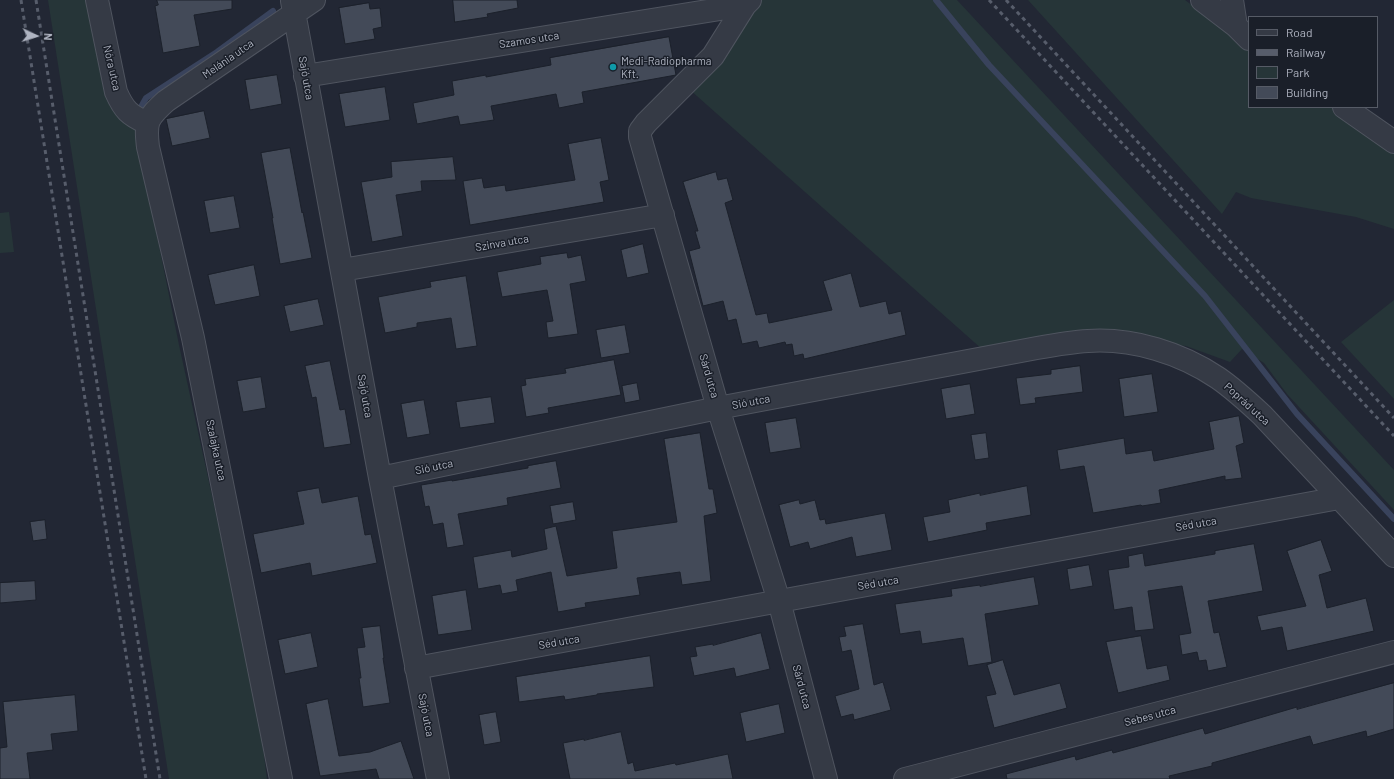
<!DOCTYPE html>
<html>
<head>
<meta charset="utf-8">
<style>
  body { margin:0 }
  #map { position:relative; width:1394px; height:779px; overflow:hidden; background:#222734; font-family:Barlow,sans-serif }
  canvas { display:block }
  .legend { position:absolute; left:1248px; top:16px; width:130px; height:92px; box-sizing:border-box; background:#1a1f29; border:1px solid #565b66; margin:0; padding:5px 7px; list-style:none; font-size:12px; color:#afb4c1 }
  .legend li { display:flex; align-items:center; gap:8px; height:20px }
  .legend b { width:20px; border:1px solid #565b66 }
  .north { position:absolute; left:16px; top:16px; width:40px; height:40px; -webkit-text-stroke:3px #1a1f29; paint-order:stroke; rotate:94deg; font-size:11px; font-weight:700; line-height:16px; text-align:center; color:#afb4c1 }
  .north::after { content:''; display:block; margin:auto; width:14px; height:18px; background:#afb4c1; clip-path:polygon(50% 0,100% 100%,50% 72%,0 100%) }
</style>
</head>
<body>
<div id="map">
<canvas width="1394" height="779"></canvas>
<ul class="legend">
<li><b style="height:5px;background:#353a45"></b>Road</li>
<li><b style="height:5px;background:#575d6b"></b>Railway</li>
<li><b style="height:11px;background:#263538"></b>Park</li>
<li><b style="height:11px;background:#434a58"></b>Building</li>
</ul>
<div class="north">N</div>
</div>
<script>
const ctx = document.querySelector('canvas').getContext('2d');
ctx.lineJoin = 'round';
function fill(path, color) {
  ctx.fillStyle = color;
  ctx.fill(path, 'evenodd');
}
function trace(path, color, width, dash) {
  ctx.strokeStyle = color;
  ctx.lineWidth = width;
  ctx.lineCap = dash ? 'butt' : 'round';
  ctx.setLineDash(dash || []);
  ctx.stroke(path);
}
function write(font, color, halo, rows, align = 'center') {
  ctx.font = font + ' Barlow,sans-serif';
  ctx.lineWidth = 3;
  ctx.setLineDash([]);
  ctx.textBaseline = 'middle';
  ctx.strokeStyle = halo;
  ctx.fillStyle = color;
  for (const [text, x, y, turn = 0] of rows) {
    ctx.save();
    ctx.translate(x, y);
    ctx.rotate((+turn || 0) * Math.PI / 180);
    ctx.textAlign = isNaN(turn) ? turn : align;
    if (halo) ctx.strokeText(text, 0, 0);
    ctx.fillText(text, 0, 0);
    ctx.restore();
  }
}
const green = new Path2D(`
  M48,0H92L135,126L179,345L257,701L267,779H169Z
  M758,0H957L1394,470V510L1287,394L1264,363L1242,349L1230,362L1186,346L1130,339L983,350L689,89Z
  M1028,0H1185L1249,48V107H1331L1394,152V229L1356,217L1251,198L1236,192L1222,214Z
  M9,212L14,252L0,253V213Z
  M1394,300V399L1341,342Z`);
const stream = new Path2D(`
  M936,0L989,65L1205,296L1297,414L1394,519
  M140,115L141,107L146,98L217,52L273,11`);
const building = new Path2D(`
  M157,0H232V9L194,15L200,46L163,53L155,6L158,5Z
  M453,0H517L518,8L487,14L488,17L455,22Z
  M369,3L370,9L380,8L382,27L373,29L375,39L345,44L339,8Z
  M669,37L676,75L582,92L584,103L559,108L556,94L491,106L494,120L460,125L458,116L417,124L413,103L454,95L452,81L486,75V77L551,65L550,58Z
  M277,75L282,104L250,110L245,80Z
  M385,87L390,120L345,127L339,94Z
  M204,111L210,138L172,146L166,119Z
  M601,138L609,180L600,182L604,202L470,225L463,181L482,178L484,188L505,185L506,191L575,180L568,144Z
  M290,148L302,213L303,212L312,258L280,264L272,218H273L261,153Z
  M453,157L456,180L421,181L422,191L396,195L403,236L372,242L361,182L392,177L391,162Z
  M716,172L718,180L727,178L733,200L725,203L756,315L767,313L769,323L832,310L823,281L851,273L860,307L886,301L889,314L901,311L906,335L804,359L803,354L794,356L792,344L786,345L785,342L759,348L757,341L742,344L736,319L728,321L723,301L703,306L689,251L700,248L695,231H698L683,182Z
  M234,196L240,228L210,233L204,201Z
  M643,244L649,273L627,278L621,250Z
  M567,253L568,258L581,255L586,281L570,284L578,334L548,338L546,322L553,321L547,290L502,297L497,272L541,264L540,257Z
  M254,265L260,296L215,305L208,275Z
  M466,276L477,346L456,349L451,318L417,323V327L385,333L378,297L431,287L430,282Z
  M318,299L324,325L290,332L284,306Z
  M625,325L630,353L601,358L596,330Z
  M614,360L621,395L548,408L549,413L526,417L521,386L526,385L525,379L566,373L565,369Z
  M330,361L340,410L345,409L351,444L324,448L316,397L312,398L305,366Z
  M1080,366L1083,392L1035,398L1036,403L1020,405L1016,378L1051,374V370Z
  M1152,374L1158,412L1124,417L1119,379Z
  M261,377L266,408L243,412L237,381Z
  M637,383L640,400L625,403L622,386Z
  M970,384L975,414L946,419L941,389Z
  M491,397L495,423L460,428L456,402Z
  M424,400L430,434L407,438L401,404Z
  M1239,416L1244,443L1236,446L1242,478L1225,480V476L1159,490L1161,503L1142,506L1141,505L1093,513L1084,466L1060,470L1057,450L1124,438L1126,454L1152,450L1154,461L1214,449L1209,422Z
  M796,418L801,448L770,453L765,423Z
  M700,433L709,489H713L717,513L704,516L711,581L682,585L680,572L637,578L640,595L585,603L586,607L558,612L551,572L516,580L518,591L502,594L500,585L478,589L473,557L511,550L512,557L547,549L544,529L556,526L567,576L617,568L612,531L677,522L664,439Z
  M986,433L989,458L975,460L971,435Z
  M556,461L561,488L507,498L508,505L458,514L464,545L447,548L443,523L433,525L429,506L425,507L421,485L452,480V481L528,468V466Z
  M1027,486L1031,515L986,523L987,530L928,542L923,517L950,512L948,500L980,493V495Z
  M319,488L322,503L358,496L365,535L371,534L377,563L312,576L310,563L261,573L253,534L304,524L297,492Z
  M799,500L800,504L815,500L820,520L825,519L826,524L885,513L892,550L856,557L852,537L810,549L808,542L790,547L779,505Z
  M573,502L576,520L553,524L550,506Z
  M45,520L47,539L33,541L30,522Z
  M1321,540L1332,571L1319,575L1327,608L1366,598L1374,631L1287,651L1282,627L1261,631L1257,616L1306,606L1287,551Z
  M1254,544L1263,591L1208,601L1214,633L1219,632L1227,667L1208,671L1206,660L1199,661L1197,652L1182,655L1179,635L1191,633L1182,586L1148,591L1154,629L1135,631L1132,607L1114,610L1108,570L1129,567L1128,556L1143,553L1145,566L1215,554V551Z
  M1089,565L1093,586L1070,590L1067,569Z
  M1034,577L1039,605L985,614L992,662L968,666L963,638L922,644L920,631L900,634L895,604L952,596L951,589L980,585V586Z
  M35,581L36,600L0,603V583Z
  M466,590L472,630L438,635L432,596Z
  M863,624L874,685L883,682L891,710L854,720L853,714L841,717L835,696L859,689L851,650L842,652L839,637L846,636L844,627Z
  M380,626L384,658H383L390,703L363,707L359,678H361L357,648L365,647L362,628Z
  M311,633L318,667L285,674L278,640Z
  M761,633L770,669L736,677L734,668L694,676L690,657L697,656L695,647L713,644V645Z
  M1141,636L1147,669L1167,665L1170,680L1118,693L1106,642Z
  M650,656L654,687L597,694V695L565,700L564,696L519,702L516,677Z
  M1003,660L1014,695L1060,683L1067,708L994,728L986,696L996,694L987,665Z
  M1394,683V729L1367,737L1366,731L1313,745L1310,736L1212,763V766L1169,776L1170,779H1007L1006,774L1075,756L1076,760L1112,750L1113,753L1203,728L1205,734L1297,707V709Z
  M75,695L78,731L51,734L53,750L27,753L30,779H0V748L7,747L3,702Z
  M328,699L339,756L370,752L401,741L414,779H379L376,769L320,776L306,704Z
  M779,704L785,733L746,742L740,713Z
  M496,712L501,742L484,745L479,715Z
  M621,732L628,764L633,762L635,771L675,763L676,765L728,754L733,779H570L563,743L584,739V740Z`);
const minor = new Path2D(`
  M97,0L116,92C124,110 129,115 147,123
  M1202,0L1236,26L1249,39
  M1232,0L1236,26
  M292,1L380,478L438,779
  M745,5L713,56L646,123L640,131V137L718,408L779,601L826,779
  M305,76L745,5L750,0
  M1344,107L1394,142
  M342,270L663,215
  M380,478L718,408L1037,348C1054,345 1071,342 1088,341C1133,338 1181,353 1218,378C1234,389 1248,402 1262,415L1394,556
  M416,668L1339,498
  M281,779L193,338L148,147C145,122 147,118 166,101L314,0
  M905,779L1394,652`);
const rail = new Path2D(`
  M21,0L146,779
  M36,0L160,779
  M989,0L1394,436
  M1006,0L1394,418`);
const markers = [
  [613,67,4,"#0f9aa8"]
];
const streetNames = [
  ["Szamos utca",529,40,-9],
  ["Melánia utca",228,59,-35],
  ["Nóra utca",112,68,77],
  ["Sajó utca",306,78,80],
  ["Szinva utca",502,243,-10],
  ["Sárd utca",709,376,74],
  ["Sajó utca",365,396,80],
  ["Sió utca",751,402,-11],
  ["Poprád utca",1247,404,42],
  ["Szalajka utca",216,450,78],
  ["Sió utca",434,467,-12],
  ["Séd utca",1196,524,-10],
  ["Séd utca",878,583,-10],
  ["Séd utca",559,642,-10],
  ["Sárd utca",802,687,75],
  ["Sajó utca",426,715,79],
  ["Sebes utca",1150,716,-15]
];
const poiNames = [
  ["Medi-Radiopharma",621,61],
  ["Kft.",621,74]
];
fill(green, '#263538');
trace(stream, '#39435c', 6);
fill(building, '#434a58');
trace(building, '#1c212b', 1);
trace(minor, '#4f545f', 24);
trace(minor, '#353a45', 22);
trace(rail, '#575d6b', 3, [4, 4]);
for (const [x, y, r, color] of markers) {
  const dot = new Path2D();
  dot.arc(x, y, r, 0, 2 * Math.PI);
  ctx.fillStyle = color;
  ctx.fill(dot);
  trace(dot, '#1a1f29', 1.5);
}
write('11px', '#afb4c1', '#1a1f29', streetNames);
write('11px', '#afb4c1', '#1a1f29', poiNames, 'left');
</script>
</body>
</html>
